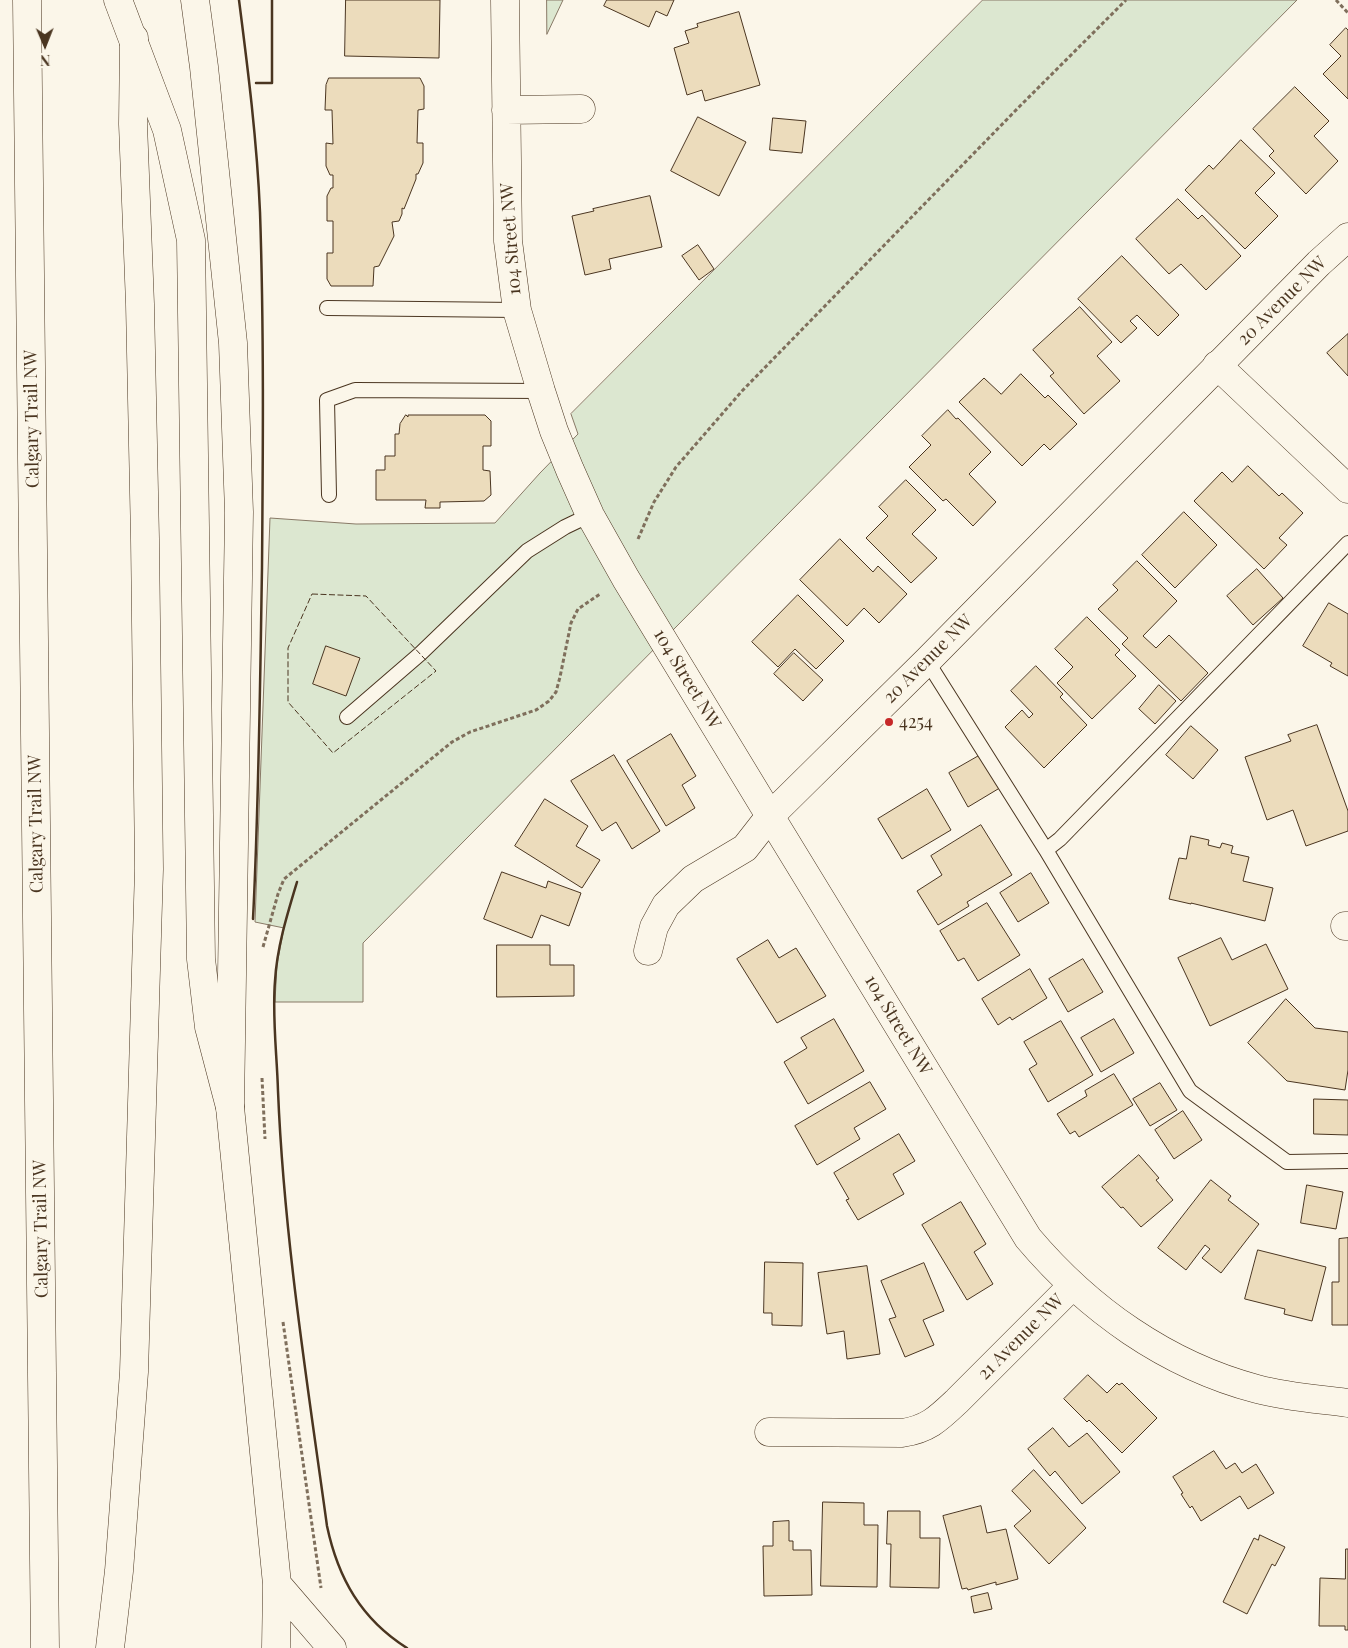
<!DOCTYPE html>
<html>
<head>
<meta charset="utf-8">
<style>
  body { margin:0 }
  #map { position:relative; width:1348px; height:1648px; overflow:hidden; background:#fbf6e9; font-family:"Playfair Display",serif }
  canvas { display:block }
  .north { position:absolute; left:20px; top:20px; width:50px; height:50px; -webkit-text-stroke:4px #fbf6e9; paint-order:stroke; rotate:179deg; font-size:14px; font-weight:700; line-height:20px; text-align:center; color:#4a3520 }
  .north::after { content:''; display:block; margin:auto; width:18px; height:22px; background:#4a3520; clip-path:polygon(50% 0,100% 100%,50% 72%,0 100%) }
</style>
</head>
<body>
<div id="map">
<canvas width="1348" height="1648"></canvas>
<div class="north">N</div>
</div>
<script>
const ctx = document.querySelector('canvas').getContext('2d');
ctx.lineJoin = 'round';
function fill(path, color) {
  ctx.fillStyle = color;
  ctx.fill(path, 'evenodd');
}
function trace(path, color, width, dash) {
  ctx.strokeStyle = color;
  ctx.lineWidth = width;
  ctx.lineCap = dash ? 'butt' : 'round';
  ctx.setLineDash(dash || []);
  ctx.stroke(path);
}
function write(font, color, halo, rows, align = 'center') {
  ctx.font = font + ' "Playfair Display",serif';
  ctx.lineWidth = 4;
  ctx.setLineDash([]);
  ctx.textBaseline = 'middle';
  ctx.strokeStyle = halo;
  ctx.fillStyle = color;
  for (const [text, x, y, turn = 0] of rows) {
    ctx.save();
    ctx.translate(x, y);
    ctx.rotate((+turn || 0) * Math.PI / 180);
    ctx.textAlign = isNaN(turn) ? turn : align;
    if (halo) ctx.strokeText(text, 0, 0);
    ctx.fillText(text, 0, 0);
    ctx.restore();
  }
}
const green = new Path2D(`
  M547,0H563L547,34Z
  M983,0H1297L363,943V1002H275L277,964L284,928L255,922L270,518L356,524L495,523L540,473L578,434L571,414Z`);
const building = new Path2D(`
  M346,0H440L439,58L345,56Z
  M607,0H674L667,16L656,11L649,27L604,6Z
  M739,12L760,85L705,101L702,90L687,95L674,48L689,43L685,31L698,27L697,24Z
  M1346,28L1348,30V99L1323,74L1341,56L1330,45Z
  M329,78H420L424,86V109L418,110L417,143H423V163L418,174H416V179L404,209L402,208V214L399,221L392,222L394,236L379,266L374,267L373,286H331L327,279V253H333V221H327V196L331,188H333V175H330L326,166V143L333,144L332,110H325L326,85Z
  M1295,87L1329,121L1314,136L1338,161L1306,194L1269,156L1274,151L1253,129Z
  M698,117L746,142L719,196L671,171Z
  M773,118L806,121L802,153L770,150Z
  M1241,140L1275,173L1255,193L1278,216L1245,249L1185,190L1209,165L1213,169Z
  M650,196L662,247L609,259L611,269L585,275L572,216L594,211L593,209Z
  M1178,199L1198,219L1202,215L1241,256L1206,290L1181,264L1169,274L1136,239Z
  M698,245L714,269L699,280L682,256Z
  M1122,256L1179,315L1158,336L1137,315L1130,321L1137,328L1121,343L1078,299Z
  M1080,307L1112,342L1097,356L1120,381L1084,414L1050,376L1054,373L1033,350Z
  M1348,334V376L1327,353Z
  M1021,374L1045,398L1048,395L1077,424L1050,450L1044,444L1022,466L959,402L984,378L1001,394Z
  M948,410L956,419L958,418L991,452L969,474L996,502L973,526L946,499L943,501L909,467L931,445L922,436Z
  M406,415L408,417V415H485L491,421V446H483V470L490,471L491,495L484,501L440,502V508H425L426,500H376V470H385V456H395V434H399L400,424Z
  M1248,466L1279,496L1282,493L1303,513L1279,538L1287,545L1264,569L1194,501L1222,472L1232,482Z
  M906,480L936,510L912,534L937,558L911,583L866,538L888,516L879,507Z
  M1184,512L1217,545L1175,588L1142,555Z
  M840,539L873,572L878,566L907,594L879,623L864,608L847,626L800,580Z
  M1137,561L1177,601L1143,636L1156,648L1169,635L1208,673L1181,701L1122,644L1128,638L1098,609L1118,590L1113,585Z
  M1257,569L1283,598L1253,625L1227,596Z
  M798,595L844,641L816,669L795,649L778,667L752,642Z
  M1329,603L1348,614V676L1330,666L1332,663L1303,646Z
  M1087,617L1120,650L1115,655L1136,676L1092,719L1057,683L1073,667L1055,649Z
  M326,646L360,658L346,696L313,684Z
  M794,653L823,680L803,701L774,674Z
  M1036,666L1063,694L1060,697L1087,725L1044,768L1005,727L1022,710L1029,718L1033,714L1011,691Z
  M1159,685L1176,701L1155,724L1139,709Z
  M1317,725L1348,811V831L1306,846L1293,810L1267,820L1245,757L1291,741L1288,735Z
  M1191,726L1218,750L1193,779L1166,755Z
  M671,734L696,776L682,785L695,808L666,826L627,761Z
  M984,753L1003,786L968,807L949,773Z
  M614,755L660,831L632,849L616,822L602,831L571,781Z
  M927,789L951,830L902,859L878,819Z
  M545,799L588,826L576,846L600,860L582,888L515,846Z
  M981,825L1012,875L967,902L969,906L938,925L917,891L942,875L931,856Z
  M1191,836L1209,840L1208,845L1220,848L1222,843L1233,846L1231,853L1249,857L1243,881L1273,888L1265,921L1191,903V904L1169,899L1179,858L1186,859Z
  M502,872L546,888L548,881L581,893L569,926L541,915L532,938L484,919Z
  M1031,873L1049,903L1018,922L1000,893Z
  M987,903L1020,955L978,981L964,958L958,961L940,931Z
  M1221,938L1232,960L1266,944L1288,989L1210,1026L1178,958Z
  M768,940L779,958L796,948L826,996L777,1023L737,959Z
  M497,945H550V965H574V996L497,997Z
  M1083,959L1103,992L1068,1012L1049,979Z
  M1030,969L1047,998L1012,1020L1010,1017L998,1025L982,999Z
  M1286,999L1315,1028L1348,1032V1070L1345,1090L1287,1081L1248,1043Z
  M834,1019L864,1071L808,1104L784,1062L807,1048L801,1038Z
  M1114,1019L1134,1053L1101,1072L1081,1038Z
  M1061,1021L1093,1075L1048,1102L1029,1069L1037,1064L1024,1042Z
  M1114,1074L1133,1105L1079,1137L1075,1131L1070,1134L1057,1114L1087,1096L1085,1091Z
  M870,1082L886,1109L854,1128L860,1139L817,1165L795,1126Z
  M1160,1083L1177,1110L1150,1126L1133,1099Z
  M1314,1099L1348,1100V1135L1314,1134Z
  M1183,1111L1202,1140L1174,1159L1155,1130Z
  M899,1134L915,1161L893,1174L904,1194L858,1220L846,1200L849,1199L834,1173Z
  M1139,1155L1159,1178L1156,1180L1173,1200L1141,1227L1123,1207L1121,1208L1102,1187Z
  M1211,1180L1231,1196L1228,1200L1259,1224L1221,1273L1202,1258L1210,1249L1205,1245L1186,1270L1158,1248Z
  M1307,1185L1343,1192L1336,1229L1301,1223Z
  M961,1202L986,1244L974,1252L993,1284L967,1300L922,1225Z
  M1348,1238V1325H1332V1282H1339V1239Z
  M1258,1250L1326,1267L1312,1321L1284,1314L1285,1309L1245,1299Z
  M765,1262L803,1263L802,1326L772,1325V1313H764Z
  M924,1263L944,1311L923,1320L934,1345L905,1357L889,1319L896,1317L881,1281Z
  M867,1266L880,1354L847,1359L844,1331L827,1334L818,1273Z
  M1088,1375L1107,1393L1117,1383L1119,1385L1122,1383L1157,1418L1122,1453L1089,1420L1087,1422L1064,1399Z
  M1053,1428L1069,1447L1087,1433L1120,1472L1082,1504L1055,1471L1050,1476L1028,1449Z
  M1214,1451L1226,1469L1235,1463L1242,1473L1256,1464L1274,1493L1248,1509L1240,1496L1201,1521L1192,1506L1190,1508L1181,1494L1183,1493L1173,1477Z
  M1034,1470L1086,1528L1049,1564L1014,1526L1031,1511L1012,1491Z
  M823,1502L864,1503V1525H878L877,1587L821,1586Z
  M981,1506L987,1533L1006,1529L1018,1579L996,1585V1582L968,1590L967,1588L962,1589L943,1516Z
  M888,1511H920V1538H940L939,1588L890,1587L891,1544H887Z
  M789,1521V1541H793V1550H811L812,1595L764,1596L763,1546H773V1522Z
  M1260,1535L1285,1547L1275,1566L1272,1564L1247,1614L1223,1602L1254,1538L1258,1540Z
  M1346,1549H1348V1630H1345V1626H1319L1320,1578L1345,1579Z
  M988,1593L992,1609L974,1613L971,1597Z`);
const path = new Path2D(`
  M1336,0L1348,13
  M638,539L654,502L676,467L742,391L1019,107L1126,0
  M263,947L278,894L284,879L452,742L470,732L536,710L549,701L556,692L560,677L571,623L578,609L600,594
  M262,1078L265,1139
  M283,1322L321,1588`);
const lane = new Path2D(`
  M327,308L517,310
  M329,495L327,400L355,390L541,391
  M927,661L1046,850L1190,1091L1287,1162L1348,1161
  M347,717L420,654L527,551L565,527L590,515
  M1046,850L1060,839L1348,543`);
const street = new Path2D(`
  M505,0L508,241L517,310L541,391L554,431L570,470L590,515L626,579L770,816L745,848L693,879L666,905L654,927L648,951
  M506,110L581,109
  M1217,365L1348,489
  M1345,926H1348
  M769,1432L902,1433C928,1429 938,1419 957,1401L1072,1286`);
const secondary = new Path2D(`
  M118,0L167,130L191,240L201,959L209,1027L230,1107L277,1584L276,1648
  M1348,237L1319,263L927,661L770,816L1028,1238C1088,1309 1166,1365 1257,1389C1287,1397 1318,1399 1348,1403
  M277,1584L332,1648`);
const highway = new Path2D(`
  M27,0L45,1648
  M195,0L204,67L233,343L239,512L230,1107
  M110,1648L119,1571L134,1372L149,869L145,539L140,304L133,124L134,38`);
const fence = new Path2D(`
  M312,594L366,596L436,671L333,753L288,702V648Z`);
const wall = new Path2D(`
  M239,0C248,70 257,141 260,212C264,330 263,449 262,568C260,685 259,802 253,919
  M256,83H272V0
  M297,882C287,915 277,947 275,981C272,1017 277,1055 278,1091C284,1237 307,1381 327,1526C338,1578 361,1619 407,1648`);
const markers = [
  [889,722,5,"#c62828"]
];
const streetNames = [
  ["104 Street NW",511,239,-94],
  ["20 Avenue NW",1282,301,-45],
  ["Calgary Trail NW",32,419,-91],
  ["20 Avenue NW",928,659,-45],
  ["104 Street NW",687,679,59],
  ["Calgary Trail NW",36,824,-91],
  ["104 Street NW",898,1025,59],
  ["Calgary Trail NW",41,1229,-91],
  ["21 Avenue NW",1021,1337,-45]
];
const poiNames = [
  ["4254",899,722]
];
fill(green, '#dce7d0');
trace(green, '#887966', 1);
fill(building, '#ecdcbc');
trace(building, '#4a3520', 1);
trace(lane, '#4a3520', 16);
trace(street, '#4a3520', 29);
trace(secondary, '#4a3520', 29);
trace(highway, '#4a3520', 29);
trace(path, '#7f6f5c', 3, [4, 2.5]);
trace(lane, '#fbf6e9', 14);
trace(street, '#fbf6e9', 28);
trace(secondary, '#fbf6e9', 28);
trace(highway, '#fbf6e9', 28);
trace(fence, '#4a3520', 1, [6, 2.5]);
trace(wall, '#4a3520', 2.5);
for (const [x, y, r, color] of markers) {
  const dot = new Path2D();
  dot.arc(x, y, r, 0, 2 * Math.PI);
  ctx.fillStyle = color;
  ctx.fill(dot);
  trace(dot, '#fbf6e9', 2);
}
write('18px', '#4a3520', '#fbf6e9', streetNames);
write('18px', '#4a3520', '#fbf6e9', poiNames, 'left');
</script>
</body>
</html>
